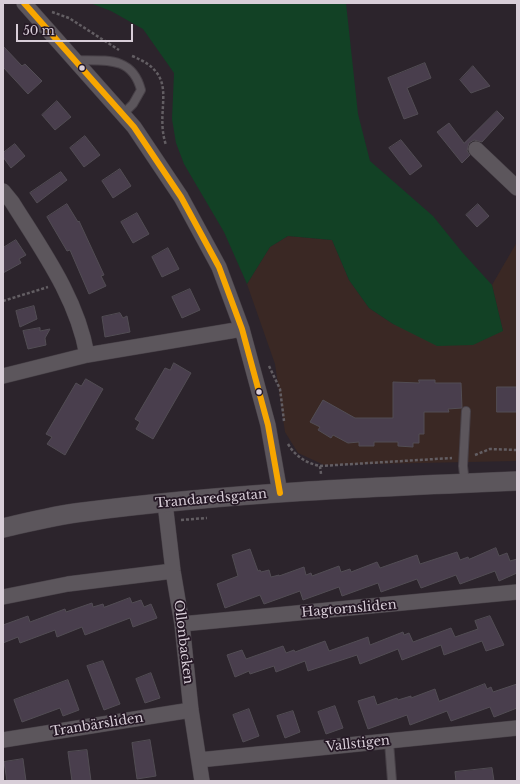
<!DOCTYPE html>
<html>
<head>
<meta charset="utf-8">
<style>
  body { margin:0 }
  #map { position:relative; width:520px; height:784px; overflow:hidden; background:#2c242c; font-family:"Libre Baskerville",serif }
  canvas { display:block }
  .frame { position:absolute; inset:0; border:4px solid #d8ced8; pointer-events:none }
  .scale { position:absolute; left:16px; top:24px; width:117px; height:18px; box-sizing:border-box; border:2px solid #d8ced8; border-top:0; padding-left:5px; font-size:12px; line-height:14px; white-space:nowrap; color:#d8ced8; -webkit-text-stroke:3px #251825; paint-order:stroke }
</style>
</head>
<body>
<div id="map">
<canvas width="520" height="784"></canvas>
<div class="frame"></div>
<div class="scale">50 m</div>
</div>
<script>
const ctx = document.querySelector('canvas').getContext('2d');
ctx.lineJoin = 'round';
function fill(path, color) {
  ctx.fillStyle = color;
  ctx.fill(path, 'evenodd');
}
function trace(path, color, width, dash) {
  ctx.strokeStyle = color;
  ctx.lineWidth = width;
  ctx.lineCap = dash ? 'butt' : 'round';
  ctx.setLineDash(dash || []);
  ctx.stroke(path);
}
function write(font, color, halo, rows, align = 'center') {
  ctx.font = font + ' "Libre Baskerville",serif';
  ctx.lineWidth = 3.5;
  ctx.setLineDash([]);
  ctx.textBaseline = 'middle';
  ctx.strokeStyle = halo;
  ctx.fillStyle = color;
  for (const [text, x, y, turn = 0] of rows) {
    ctx.save();
    ctx.translate(x, y);
    ctx.rotate((+turn || 0) * Math.PI / 180);
    ctx.textAlign = isNaN(turn) ? turn : align;
    if (halo) ctx.strokeText(text, 0, 0);
    ctx.fillText(text, 0, 0);
    ctx.restore();
  }
}
const education = new Path2D(`
  M288,236L332,240L349,280L369,308L393,324L503,331L492,285L517,242V461L324,465L298,453L285,432L275,364L247,284L270,247Z`);
const green = new Path2D(`
  M90,3H346L358,114L370,161L433,216L462,252L492,285L503,331L473,345L437,346L393,324L369,308L349,280L332,240L288,236L270,247L247,284L224,232L184,164L176,143L172,119L174,73L143,29L111,11Z`);
const building = new Path2D(`
  M3,46L22,66L25,64L42,81L28,94L3,67Z
  M425,63L431,78L407,88L418,114L404,119L388,78Z
  M473,66L490,86L471,93L460,80Z
  M57,101L71,117L55,130L42,115Z
  M497,111L504,118L482,142L474,140L469,143L467,151L470,155L462,163L437,132L449,123L464,143Z
  M85,136L100,155L84,167L70,148Z
  M401,140L422,166L410,175L389,148Z
  M15,144L25,156L11,168L3,157V153Z
  M120,169L131,186L113,198L102,181Z
  M61,172L67,180L37,203L30,193Z
  M67,204L78,222L79,221L104,275L101,276L106,286L89,294L70,250L67,251L47,217Z
  M478,204L489,216L477,227L466,215Z
  M137,213L149,234L133,243L121,222Z
  M16,240L26,255L19,259L21,263L3,273V248Z
  M168,248L179,269L162,277L152,257Z
  M190,289L200,310L182,318L172,297Z
  M34,306L37,319L20,327L16,311Z
  M120,313L123,318L127,316L130,332L105,337L102,317Z
  M40,328V331L50,329L45,338L46,345L28,349L23,331Z
  M174,363L191,373L153,439L136,429L140,422L135,419L165,368L170,370Z
  M86,379L103,389L65,455L47,444L52,437L46,434L76,383L81,386Z
  M419,380H435V383H461L462,408L448,409L449,412H424V434H419V443H413V447L398,446V442H374V446H359V442L348,443L333,435L331,438L318,430L320,427L310,422L323,400L355,418H393V382L419,383Z
  M497,387H517V412H497Z
  M496,548L499,556L507,553L510,561L517,559V573L499,581L495,571L460,584L456,575L421,588L417,579L381,592L378,583L342,596L339,587L303,600L300,591L264,604L260,595L225,608L217,584L238,576L232,555L250,549L258,571L260,570L261,572L269,570L271,577L279,575V576L304,567L306,575L311,573L312,576L339,566L341,572L350,569L351,572L377,562L380,568L417,555L420,564L457,552L460,560L468,557L469,559Z
  M130,598L132,603L141,600L144,607L151,604L157,618L133,627L130,618L85,635L82,627L57,637L55,630L20,643L18,637L3,643V625L28,616L30,622L65,609L66,612L92,603L93,607L103,604L104,607Z
  M490,616L504,645L486,651L482,641L444,655L441,645L402,660L398,649L360,664L357,655L308,671L305,661L276,672L274,666L250,674L249,671L235,677L227,655L242,650L246,659L283,646L286,653L294,650L295,652L325,641L329,651L368,637L370,645L403,632L404,635L409,633L413,642L451,628L455,637L478,629L475,621Z
  M103,661L120,704L104,710L87,666Z
  M151,673L160,698L145,703L136,679Z
  M68,680L79,710L63,716L60,708L22,722L14,700Z
  M485,684L487,689L491,687L493,692L517,684V708L494,717L490,707L451,721L447,711L410,725L407,715L368,729L358,701L374,696L377,705L397,698L398,700L411,696V698L435,689L439,701Z
  M335,706L343,728L326,734L318,712Z
  M249,709L259,736L243,742L233,715Z
  M293,711L300,732L285,738L277,716Z
  M150,740L156,776L137,779L132,743Z
  M87,750L91,781H72L68,752Z
  M23,759L26,781H7L4,762Z
  M492,768L494,781H456L455,772Z`);
const path = new Path2D(`
  M52,12L69,18L119,50
  M132,56C183,76 153,107 166,145
  M3,301L48,287
  M269,366L280,389L284,421
  M288,444C295,456 306,463 320,466L321,474
  M475,455L490,449L517,450
  M320,466L452,458
  M181,520L207,518`);
const service = new Path2D(`
  M75,60C104,61 132,55 141,90L133,104L123,114
  M465,483L463,466L466,411
  M389,742L392,781`);
const minor = new Path2D(`
  M24,3L134,127L181,197L219,267L242,329L268,425L280,493
  M476,149L517,188
  M3,191L12,202C42,250 77,298 87,355
  M3,376L87,355L242,329
  M165,503L173,571L182,624L191,710L202,781
  M3,597L68,584L173,571
  M182,624L517,592
  M3,740L191,710
  M199,760L517,728`);
const tertiary = new Path2D(`
  M3,528C29,522 56,515 83,512C227,493 372,487 517,481`);
const bus1 = new Path2D(`
  M24,3L134,127L181,197L219,267L242,329L268,425L280,493`);
const markers = [
  [82,68,3.5,"#d8ced8"],
  [259,392,3.5,"#d8ced8"]
];
const streetNames = [
  ["Trandaredsgatan",211,499,-5],
  ["Hagtornsliden",349,609,-5],
  ["Ollonbacken",183,642,83],
  ["Tranbärsliden",97,725,-9],
  ["Vallstigen",358,744,-6]
];
fill(education, '#3a2824');
fill(green, '#124125');
fill(building, '#493e4d');
trace(building, '#524d54', 1);
trace(service, '#474047', 10);
trace(minor, '#474047', 16);
trace(tertiary, '#474047', 20);
trace(path, '#635e63', 2.5, [3, 2]);
trace(service, '#5c565c', 8);
trace(minor, '#5c565c', 15);
trace(tertiary, '#5c565c', 19);
trace(bus1, '#f7a600', 6);
for (const [x, y, r, color] of markers) {
  const dot = new Path2D();
  dot.arc(x, y, r, 0, 2 * Math.PI);
  ctx.fillStyle = color;
  ctx.fill(dot);
  trace(dot, '#251825', 1.5);
}
write('13px', '#d8ced8', '#251825', streetNames);
</script>
</body>
</html>
